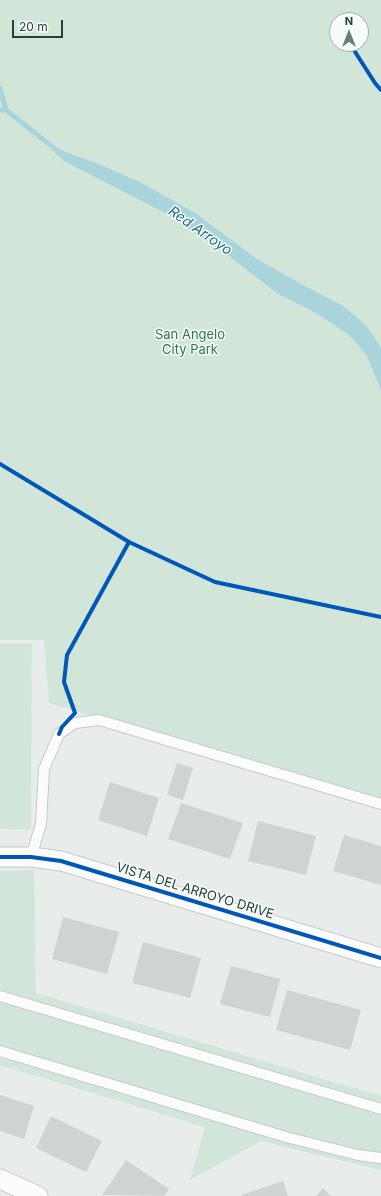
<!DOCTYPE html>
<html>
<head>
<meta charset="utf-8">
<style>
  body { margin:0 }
  #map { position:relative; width:381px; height:1196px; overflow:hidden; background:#e8edeb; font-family:Inter,sans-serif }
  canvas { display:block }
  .north { position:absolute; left:329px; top:12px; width:40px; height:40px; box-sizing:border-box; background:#f7fbf9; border:1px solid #a3b1ad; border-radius:50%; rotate:0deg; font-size:11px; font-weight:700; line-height:16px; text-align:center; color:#24423a }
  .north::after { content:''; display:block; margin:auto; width:14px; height:18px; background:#697e78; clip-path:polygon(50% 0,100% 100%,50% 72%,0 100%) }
  .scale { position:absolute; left:12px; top:20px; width:51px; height:18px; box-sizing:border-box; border:2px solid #24423a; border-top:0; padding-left:5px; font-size:12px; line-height:14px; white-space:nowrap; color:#24423a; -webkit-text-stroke:3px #f7fbf9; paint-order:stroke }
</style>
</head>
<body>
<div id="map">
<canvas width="381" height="1196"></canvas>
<div class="north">N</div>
<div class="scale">20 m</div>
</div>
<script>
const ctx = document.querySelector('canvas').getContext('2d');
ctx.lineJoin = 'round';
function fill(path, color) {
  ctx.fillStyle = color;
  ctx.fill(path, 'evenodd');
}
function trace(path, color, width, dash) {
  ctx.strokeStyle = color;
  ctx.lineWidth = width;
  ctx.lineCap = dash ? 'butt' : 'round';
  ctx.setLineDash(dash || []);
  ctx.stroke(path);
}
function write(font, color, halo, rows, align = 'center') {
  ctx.font = font + ' Inter,sans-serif';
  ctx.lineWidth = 3;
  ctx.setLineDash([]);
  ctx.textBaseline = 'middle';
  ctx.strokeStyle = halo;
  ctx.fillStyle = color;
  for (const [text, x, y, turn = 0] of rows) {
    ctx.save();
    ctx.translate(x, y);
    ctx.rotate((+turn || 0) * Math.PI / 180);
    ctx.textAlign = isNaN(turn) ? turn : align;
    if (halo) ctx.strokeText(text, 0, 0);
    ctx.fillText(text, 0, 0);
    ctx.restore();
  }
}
const green = new Path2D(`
  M0,0H381V799L49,703L44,640H0ZM337,20H361V44H337Z
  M0,643H32L31,830L0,829Z
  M34,870L36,993L381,1096V1170L261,1141L190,1180L205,1127L0,1065V871Z`);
const water = new Path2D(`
  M47,145L96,163L142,183L195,213L257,259L303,285L343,306L366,325L381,348V390L366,354L349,335L316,313L278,294L229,256L169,215L64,161Z`);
const stream = new Path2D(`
  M0,88L6,110
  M0,110H6L59,152`);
const building = new Path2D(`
  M177,763L193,768L183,800L167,795Z
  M110,782L159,798L147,836L98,820Z
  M181,803L243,823L230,859L168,839Z
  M258,821L316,836L306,875L248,861Z
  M344,835L381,846V885L333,871Z
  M63,917L119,932L107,974L52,959Z
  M143,942L201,958L190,998L132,983Z
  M231,966L280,979L270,1017L220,1004Z
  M287,990L361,1010L350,1050L276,1030Z
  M0,1095L34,1106L24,1139L0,1131Z
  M51,1116L102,1141L86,1172L36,1148Z
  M126,1160L169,1189L164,1196L102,1195Z
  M283,1181L288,1196H242L241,1195Z
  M323,1188L331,1196H316Z`);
const service = new Path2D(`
  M31,857L41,824L44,769L59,734L75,723L99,720L381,804
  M0,996L381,1109
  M0,1051L286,1137L358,1155L381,1158`);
const minor = new Path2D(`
  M0,857H31L61,861L381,958
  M0,1179L38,1196`);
const cycleway = new Path2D(`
  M350,44L375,83L381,90
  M0,464L129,542L215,582L381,617
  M59,734L62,727L75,713L64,682L67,655L129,542
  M0,857H31L61,861L381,958`);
const parkNames = [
  ["San Angelo",190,335],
  ["City Park",190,350]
];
const streetNames = [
  ["VISTA DEL ARROYO DRIVE",195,891,17]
];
const waterNames = [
  ["Red Arroyo",200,231,35]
];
fill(green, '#d1e6d8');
fill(water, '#a9d4db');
trace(stream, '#a9d4db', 5);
fill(building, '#cfd4d2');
trace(service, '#c5cac8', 12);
trace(minor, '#c5cac8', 21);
trace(service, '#fcfcfc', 10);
trace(minor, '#fcfcfc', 19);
trace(cycleway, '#0057b8', 4);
write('13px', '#2d7a4b', '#f7fbf9', parkNames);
write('13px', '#24423a', '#f7fbf9', streetNames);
write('italic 14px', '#1c6f80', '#f7fbf9', waterNames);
</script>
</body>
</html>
